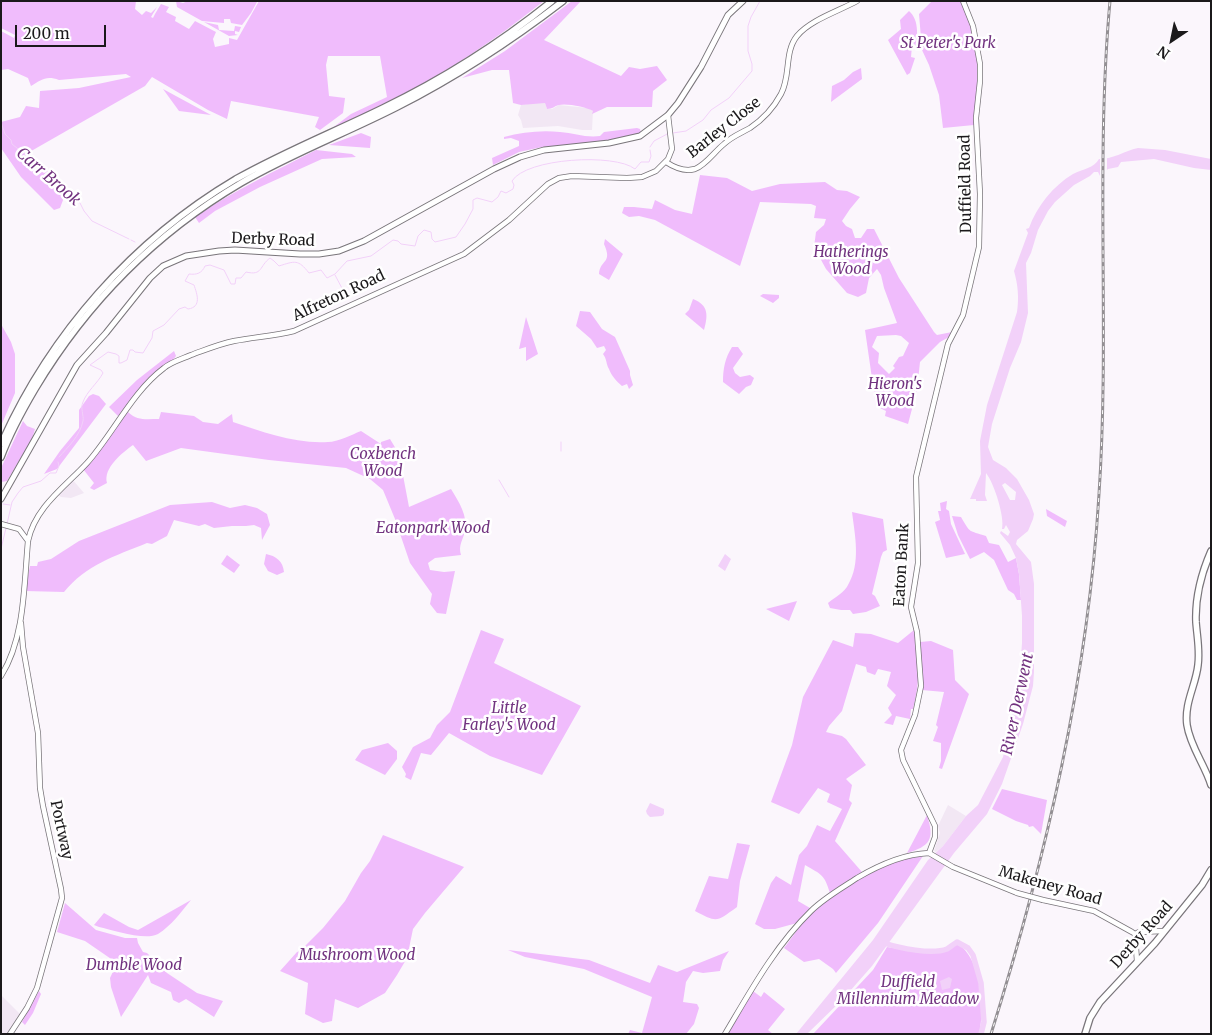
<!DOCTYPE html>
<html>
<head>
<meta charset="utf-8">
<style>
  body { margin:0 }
  #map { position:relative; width:1212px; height:1035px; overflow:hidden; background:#fbf6fc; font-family:Merriweather,serif }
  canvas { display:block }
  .frame { position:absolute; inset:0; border:2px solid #1b191b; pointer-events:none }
  .north { position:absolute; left:1147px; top:15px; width:50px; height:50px; -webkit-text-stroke:4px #fff; paint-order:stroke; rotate:214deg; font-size:14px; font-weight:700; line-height:20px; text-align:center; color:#1b191b }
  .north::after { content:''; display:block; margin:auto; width:18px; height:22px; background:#1b191b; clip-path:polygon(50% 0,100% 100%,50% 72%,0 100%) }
  .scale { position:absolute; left:15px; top:25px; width:91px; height:22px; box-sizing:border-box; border:2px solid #1b191b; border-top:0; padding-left:6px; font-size:15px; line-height:18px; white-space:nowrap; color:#1b191b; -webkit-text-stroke:4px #fff; paint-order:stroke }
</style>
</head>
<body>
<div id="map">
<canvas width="1212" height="1035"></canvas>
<div class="frame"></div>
<div class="north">N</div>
<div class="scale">200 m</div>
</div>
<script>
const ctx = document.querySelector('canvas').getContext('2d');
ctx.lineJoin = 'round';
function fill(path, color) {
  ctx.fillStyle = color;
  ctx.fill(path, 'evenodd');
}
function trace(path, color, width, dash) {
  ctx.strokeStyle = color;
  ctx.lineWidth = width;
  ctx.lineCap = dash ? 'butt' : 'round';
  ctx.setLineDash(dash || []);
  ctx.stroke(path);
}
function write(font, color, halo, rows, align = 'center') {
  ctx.font = font + ' Merriweather,serif';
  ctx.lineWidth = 5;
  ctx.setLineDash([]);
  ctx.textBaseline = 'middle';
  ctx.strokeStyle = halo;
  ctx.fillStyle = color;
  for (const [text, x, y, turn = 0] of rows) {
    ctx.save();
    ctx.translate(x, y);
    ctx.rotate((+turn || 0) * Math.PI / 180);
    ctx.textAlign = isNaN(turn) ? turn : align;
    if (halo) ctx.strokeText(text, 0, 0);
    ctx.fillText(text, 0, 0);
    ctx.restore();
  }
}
const built = new Path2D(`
  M539,102L545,103L547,109H552L559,105L588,108L593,111L592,130H582L558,126L523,128L521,120L518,115L521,105Z
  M72,479L84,493L71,498L61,497L58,495L57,494Z
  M948,805L966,816L943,846L936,852L934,851L940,833L938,826Z
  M1,995L20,1014L7,1034H1Z`);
const green = new Path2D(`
  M1,1H136L135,9L142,15L146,11L151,13L157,7L151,17L153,18L155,14L161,17L155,14L161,4L169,7L166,12L176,17L175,21L189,29L195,21L216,32L213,39L215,47L229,44V38L237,40L259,1H544C496,39 445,74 390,102C371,113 351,121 331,129L351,114L387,97L380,56H328L326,65L329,96L345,98L343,113L320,130L315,127L319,117L231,101L227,119L208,110L152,77L145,86L26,154L68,187L60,208L54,210L21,177L1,148V122L20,117L26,106L39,108L40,91L79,88L131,77L126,74L59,80C46,75 41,80 31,86L28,78L8,69L1,70V31L14,38L15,35L1,28Z
  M176,1L183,3L188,1L257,2L251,13L242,25L231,23L230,19H224V23L202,21L177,7Z
  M572,1H581L544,40L621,76L629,67L640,69L657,66L667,80L653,91L652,107H607L592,114L593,111C587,107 566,103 559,105C554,106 553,109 547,109L545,103L521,105L513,103L509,70H492L462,78L505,51Z
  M932,1H961C973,26 980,58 978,85C977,99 974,111 974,125L943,128L939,95L929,65L922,50L919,14Z
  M909,11C919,20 917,33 917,46H912L911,57L915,58L910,73L907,75L888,40L901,29L900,20Z
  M204,22L218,25L219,30L234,31L235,26L241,27L239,32L235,31V34L238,35L229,36Z
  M861,68L862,79L831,102L832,86L844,80L853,72Z
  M163,89L211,115L179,111Z
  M637,128L640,129L641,133L621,140L542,147L519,152L493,165L492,158L519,146V141L511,138L504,139V137C522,132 542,130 560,132C574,133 586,138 600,136L604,132Z
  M361,133L371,137L370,148L329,145Z
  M316,150L352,154L356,157L322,159L260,187L215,211L199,223L195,217C233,191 275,171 316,150Z
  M700,175L727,178L752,191L780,184L825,182L837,190L847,191L860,197L850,209L842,221L846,226L852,229L855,238H861L867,229H874L899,278L934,332L937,335L952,332L949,337L940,342L920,362L917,390L908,424L885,416L886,411L876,406L865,330L897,323L884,288L881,275L877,269L869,278L866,293L858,297L847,293L826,269L814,247L816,232L824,225L826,219L814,218L816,206L811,204L760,202L740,266L655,220L639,216L629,217L622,213L624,207H634L652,209L655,200L675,210L692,214ZM896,335L901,336L909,343L903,356L899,357L893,366L895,368L889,374L878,363L879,353L872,347L877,336Z
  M605,239L623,254L609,280L599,274C600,259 613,264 604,244Z
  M763,294L779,295V298L773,303L760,296Z
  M693,299C709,305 708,316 704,330L685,314L689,310Z
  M580,311L590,312L602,329L615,337L630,371V375L633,385L629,389L627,384L622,386C617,382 611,375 609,369C606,364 607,359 603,354L606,350L604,346L597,348L591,339L576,326Z
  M526,317L538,354L526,361V347L519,349Z
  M1,324L11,342L15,354V393L1,426Z
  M732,347H738L743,354L733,368L735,373L740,377L750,375L754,378L751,385L746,387L739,394L723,382C723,369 725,358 732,347Z
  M174,351L176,356C173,361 166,364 161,368C144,382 132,399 118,416L109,407L137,380Z
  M93,394L99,396L106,404L57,469L44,474L60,451L79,428V410L89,396Z
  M128,412C137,421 146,419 159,419L161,412L194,416L203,422L218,424L232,414L233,422C263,432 295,444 328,442C338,442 351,435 361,431L381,444V442L390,439L402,459V470L409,507L451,489C459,502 468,516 465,531C463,540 458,545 461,555L435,558L428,563L430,570L444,572L455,571L446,614L437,613L430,604L432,594L410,563L395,519L383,490L370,479L346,468L269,460L181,448L146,461L133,445C122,453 103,468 107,483L94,490L90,488L94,483L83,469Z
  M23,421L27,426L35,429L32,439L7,481L1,482V468Z
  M947,501L946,509L949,511L951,524L965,554L946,558L935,522L940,520L938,511H941L940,503Z
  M212,502L230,508L245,505L257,508L267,514L270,525L262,540L261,528L254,525L246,526H232L214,528L205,524L199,526L174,520L167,536L152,544L147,543C115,556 86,565 64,592L25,591L30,566H37L38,562L51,559L79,541L170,505Z
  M1046,509L1067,521L1065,527L1047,516Z
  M852,512L883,519L887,550L883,552L881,557L872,594L875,596L880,606L866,612L853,614L850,610H841L830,608L828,603C834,598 845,592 848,585C861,563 855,536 852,512Z
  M952,516L961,517C971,534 968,530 986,536L989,543L999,545L1008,562L1016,558L1019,574L1021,600H1017L1014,594L1008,590L994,560L984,552L970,559L958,535Z
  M266,554C276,556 283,561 284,572L277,575L268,571L264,564Z
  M227,555L240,565L234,573L221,564Z
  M797,601L789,621L766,609Z
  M481,630L504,639L494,663L581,706L542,775L490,756L449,733L431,755L421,753L411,780L405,777L406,774L402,767L413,747L430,738L437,725L450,712Z
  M914,630C920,655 920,684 913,709H911L910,719L896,716L893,725L884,723L892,715L888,708L896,695L887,686L891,672L878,669L875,675L867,672L866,667L856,664L842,711L829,726L826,732L842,736L846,739L866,765L846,779L852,785L849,800L852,803L835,841L862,872L830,893C824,874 822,875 805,865L798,901L810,908L797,923L775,929H764L755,924L771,883L776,876L791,885L799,855L807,846L817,825L830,831L842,809L827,802L830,794L818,788L799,814L771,802L792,745L803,697L833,640L853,647L855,633L871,634L898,643Z
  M931,641L953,650L955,680L969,694L942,769L939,768L941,761V743L933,741L938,727L936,725L944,692L922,690L920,642Z
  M388,743L397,751V759L385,775L355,760L362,750Z
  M1002,789L1047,800L1041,834L1033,826L1029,827L1028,825L1016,821L992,809Z
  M927,815C935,840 930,846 907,853Z
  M383,835L464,867L425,913L413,929L407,958L397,975L385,993L358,1008L335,999L332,1021L323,1023L305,1014L308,983L280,971L297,952L300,951L323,928L345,901L361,873L370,861Z
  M737,843L750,845L740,881L737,907C716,922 718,923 695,911L709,876L728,879Z
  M923,856L878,923L836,973L833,969L819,959L804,962L784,948C792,938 799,926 808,917C829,896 865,873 893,863C902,859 913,858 923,856Z
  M191,900C182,911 171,926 158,934C145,941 113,930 99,927L94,925L104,913L129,927L138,930Z
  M65,903L96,930L125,938H137L138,943L143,952L147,953L167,973L197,993L223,1001L214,1017L186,999L179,1003L173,1000L171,992L151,983L148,975L121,1017L111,987L110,978L117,963L85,941L57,932Z
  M958,944C981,958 985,1010 979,1034H813L873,970L887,947C908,950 940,958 958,944Z
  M508,950L589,960L650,983L658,965L677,972L729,951L723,960L720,971L703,973L693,971L686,982L683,1002L697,1004L699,1008L694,1024L686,1034H628L630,1030L642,1033L652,997L584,969L525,957Z
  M39,991L41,994L33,1013L25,1025L22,1022Z
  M753,991L761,997L764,992L785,1009L768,1030L773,1034H728Z`);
const water = new Path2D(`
  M1138,148L1165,150L1211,159V170L1194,168L1154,159L1121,162L1118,167L1108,169L1100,176L1098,172H1094L1090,176L1074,185L1055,202L1048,211L1038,230L1031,253L1026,263L1028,313L1021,342L1010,368L992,424L988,447L993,460L1006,468L1017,479L1029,500L1034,514L1033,519L1028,531L1017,540L1016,544L1031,562L1034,584V672L1033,686L1023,724L1002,784L987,814L954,853L872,966L843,999L807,1034H796L873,940L928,860L943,846L966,816L978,805L1003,757L1019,684L1022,643V616L1019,574L1016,558L1010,545L1000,533L1001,531L1008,536L1010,532L1006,525L1004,529H1002C1005,517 994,483 986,473L985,495L987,501H976V499H970L981,474L980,441L987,405L1017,312C1019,297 1018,285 1014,271L1028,233L1026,229L1029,228C1037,206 1053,186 1073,174C1083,169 1094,168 1099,159C1114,159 1124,151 1138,148ZM1005,483L1016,492L1015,500H1010L1002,485Z
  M725,554L731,559L725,571L718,566Z
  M650,803L664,809V814L662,816L650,817L647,814L646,811Z
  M949,977L952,979L950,988L942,990L940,981Z`);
const pier = new Path2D(`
  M1100,156H1107V173L1100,178Z`);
const stream = new Path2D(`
  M1,122L5,134L11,140L12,144L49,174L80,203L84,211L92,221L129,239
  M673,133L686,131L703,120L711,110L729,98L752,71V64L748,51V26L751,17L760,1
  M650,147L654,141L669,133
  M131,240L135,242
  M335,275L344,292
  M561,451V442
  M59,457C68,447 80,436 83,421C84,415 80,408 83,402C87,391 97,384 103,373L101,370L90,365L108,352L116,354L119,356V363H121L127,360L130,350H133L135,352L143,353L152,338L153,331L164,325L179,309L185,307L188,309C202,307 197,294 194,285L185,281L189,274C197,275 202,273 205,266L210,265L224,270L231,284H235L236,278H241L246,272C263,276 259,266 270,258L274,261L279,266C295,261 298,259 309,273L321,270L327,278L335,274L347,261L371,256L393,240L398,241L401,244L415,246L418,236L424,230L431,232L432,239L435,242L456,237L465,224L473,209V200L477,198L492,202L498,197L501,191L506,193L513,189L514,185L512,181C526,158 615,153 635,169L641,162H649L651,156L650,150
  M499,480L509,497
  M3,504L10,505
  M7,524L12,502L18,493L23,487L41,481L50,473H56L59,466L58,462
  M1,549L6,528
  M1,585V594`);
const river = new Path2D(`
  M884,943C899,948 932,955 947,949C950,947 954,944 957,942L968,948L973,955L981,983L984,1022L981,1034`);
const tertiary = new Path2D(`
  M666,162C675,168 684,172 695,169C706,165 715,151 724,144C731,137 741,133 750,128C762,120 774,107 781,94C791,76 784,52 797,36C810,20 839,11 857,1
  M1,524L19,529L28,541
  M1,676C25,638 24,584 28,541C35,507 66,486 87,463C113,434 132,392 164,368C171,362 182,359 191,355C205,350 219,344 234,341C254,337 274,336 294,331L464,254L509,220L548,184L559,178L572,176L627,178L642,177L656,171L668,159L672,149L668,115
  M929,853L935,837V826L903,760L901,750L915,715L921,686L917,632L911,607L918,563L916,477L948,344L963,315L979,247L980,194L976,118L980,81V64L973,26L963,1
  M1043,900L1094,911L1132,932L1135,934L1137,961
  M1135,934L1139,932L1164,931
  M10,1034L27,1008L37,988L62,898L61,889L43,806L40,788L38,733L23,647L21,623
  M725,1034C750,992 775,946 811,911C824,898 842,888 857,878C879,865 903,854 929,853L953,867L1017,893`);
const secondary = new Path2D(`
  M1,499L77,365L106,333L150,278L163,266L186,256L219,251L235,250L300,254H319L339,251L364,241L494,169L520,157L544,150L609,143L640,136L668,115L678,103L701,67L728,15L743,1`);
const trunk = new Path2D(`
  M1,444C50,334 133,240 236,179C284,152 334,132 383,108C443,79 500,43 552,1
  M1,457C10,433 22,411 35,389C86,304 156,233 241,183C291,154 346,133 397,107C456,77 511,41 563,1
  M1211,551C1201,574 1195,597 1196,622C1197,636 1200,650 1198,665C1196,685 1184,703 1187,725C1190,746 1205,765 1211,785
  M1085,1034L1090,1018L1100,1002L1155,943L1202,885L1211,870`);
const rail = new Path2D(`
  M991,1034C1046,858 1088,678 1099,494C1110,330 1095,165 1110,1`);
const tertiaryBridge = new Path2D(`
  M1017,893L1043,900`);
const parkNames = [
  ["St Peter's Park",948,44],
  ["Hatherings",851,253],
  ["Wood",851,270],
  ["Hieron's",895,385],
  ["Wood",895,402],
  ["Coxbench",383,455],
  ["Wood",383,472],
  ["Eatonpark Wood",433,529],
  ["Little",509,709],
  ["Farley's Wood",509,726],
  ["Mushroom Wood",357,956],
  ["Dumble Wood",134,966],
  ["Duffield",908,983],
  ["Millennium Meadow",908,1000]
];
const streetNames = [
  ["Barley Close",724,128,-38],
  ["Duffield Road",966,184,-91],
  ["Derby Road",273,240,2],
  ["Alfreton Road",339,296,-25],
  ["Eaton Bank",902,565,-87],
  ["Portway",61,830,78],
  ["Makeney Road",1050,886,16],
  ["Derby Road",1142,935,-48]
];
const waterNames = [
  ["Carr Brook",48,177,41],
  ["River Derwent",1018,704,-78]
];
fill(built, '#f2e7f4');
fill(green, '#f0bcfc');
fill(water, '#f2d1f9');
fill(pier, '#fbf6fc');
trace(stream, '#f2d1f9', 1);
trace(river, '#f2d1f9', 5.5);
trace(tertiary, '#79757a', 6);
trace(secondary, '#79757a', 7);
trace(trunk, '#79757a', 8);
trace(tertiary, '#fff', 4.5);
trace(secondary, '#fff', 5);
trace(trunk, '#fff', 5.5);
trace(rail, '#938f93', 3);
trace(rail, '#fff', 1, [4]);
trace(tertiaryBridge, '#79757a', 6, []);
trace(tertiaryBridge, '#fff', 4.5);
write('italic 15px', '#723380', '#fff', parkNames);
write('15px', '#1b191b', '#fff', streetNames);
write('italic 16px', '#72327f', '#fff', waterNames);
</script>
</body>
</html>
